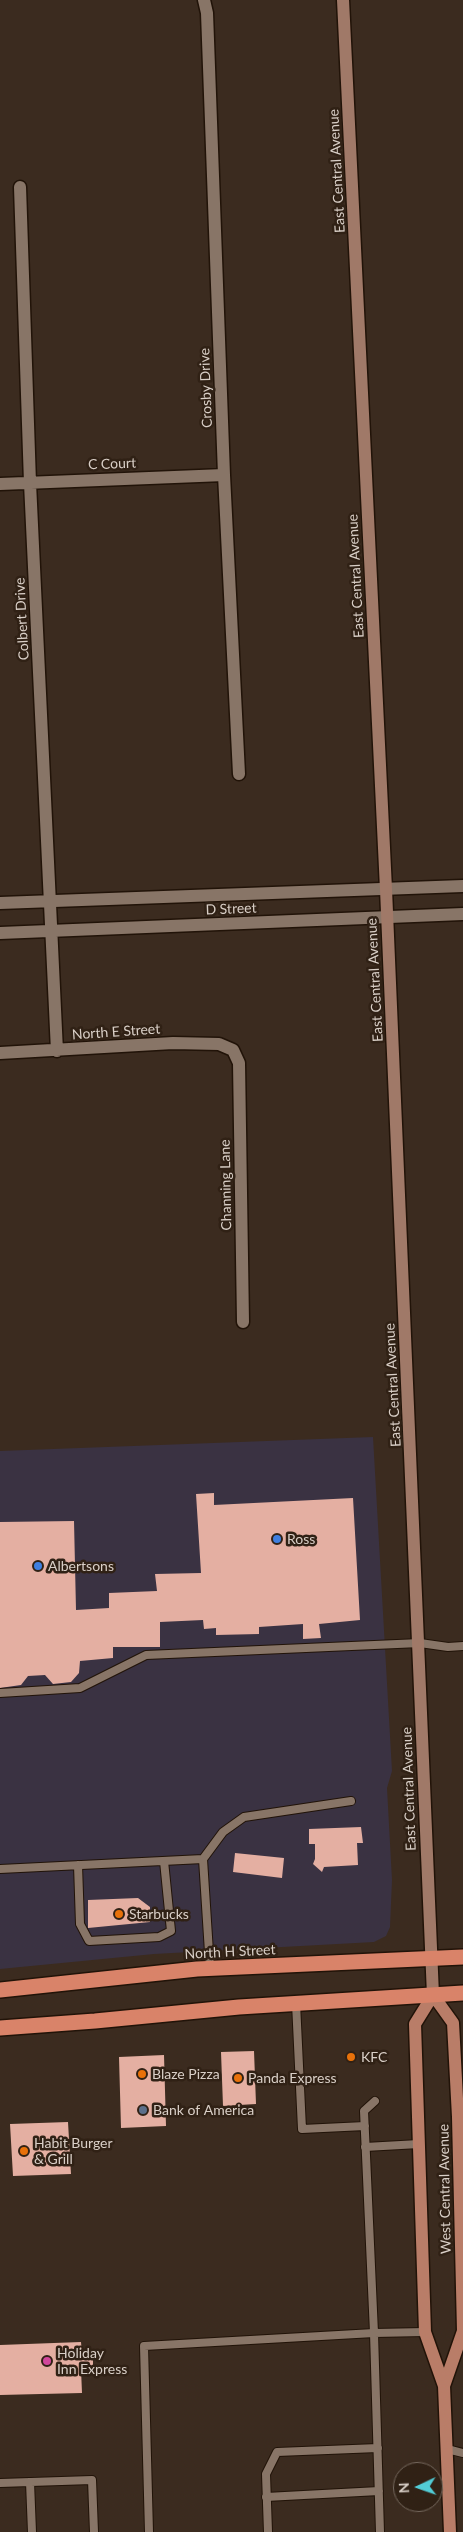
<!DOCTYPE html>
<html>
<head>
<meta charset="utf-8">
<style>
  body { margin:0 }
  #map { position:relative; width:463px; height:2532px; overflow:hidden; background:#3b2b1f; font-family:Lato,sans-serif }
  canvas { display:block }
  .north { position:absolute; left:393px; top:2462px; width:50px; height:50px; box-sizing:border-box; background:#302115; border:1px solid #74675c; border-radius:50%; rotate:267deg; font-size:14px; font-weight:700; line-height:20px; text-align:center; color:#d9cfc7 }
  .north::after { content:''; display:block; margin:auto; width:18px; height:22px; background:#52ccd6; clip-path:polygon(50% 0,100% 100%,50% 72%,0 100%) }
</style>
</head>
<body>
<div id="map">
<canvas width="463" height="2532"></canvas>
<div class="north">N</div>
</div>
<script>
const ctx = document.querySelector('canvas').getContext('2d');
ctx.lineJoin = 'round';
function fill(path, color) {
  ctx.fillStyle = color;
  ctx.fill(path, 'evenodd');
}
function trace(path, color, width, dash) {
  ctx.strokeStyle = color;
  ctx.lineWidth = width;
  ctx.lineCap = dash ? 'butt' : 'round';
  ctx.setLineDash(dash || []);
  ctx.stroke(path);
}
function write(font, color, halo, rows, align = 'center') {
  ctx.font = font + ' Lato,sans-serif';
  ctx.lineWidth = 5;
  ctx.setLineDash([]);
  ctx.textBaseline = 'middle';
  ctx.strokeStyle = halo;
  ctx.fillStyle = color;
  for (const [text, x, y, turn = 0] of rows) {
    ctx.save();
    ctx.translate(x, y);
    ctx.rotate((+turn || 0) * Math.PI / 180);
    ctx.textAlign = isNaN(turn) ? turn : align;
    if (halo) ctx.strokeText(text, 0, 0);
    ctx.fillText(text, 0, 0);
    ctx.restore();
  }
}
const commercial = new Path2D(`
  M373,1437L392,1771L387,1788L392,1880L390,1927L386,1936L374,1942L154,1954L0,1969V1451Z`);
const building = new Path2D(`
  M214,1493V1505L353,1498L360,1620L319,1624L321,1638L303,1639V1624L259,1627V1634L216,1635V1628L204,1629L203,1620L160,1622V1647H113V1658L80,1661L79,1673L71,1682L53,1684L45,1675L28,1676L21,1685L0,1688V1522L74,1521L76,1610L109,1608V1593L157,1591L155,1574L201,1573L196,1494Z
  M361,1827L363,1843H357L358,1865L324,1867L322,1872L313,1864L315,1859V1844H309V1829Z
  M235,1853L284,1858L282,1878L233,1872Z
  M138,1898L150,1907V1922L88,1928V1900Z
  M254,2051L256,2104L223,2106L221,2052Z
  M164,2055L166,2126L121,2128L119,2057Z
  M68,2122L71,2174L13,2176L10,2124Z
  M81,2342L82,2354L93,2353V2369H81L82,2393L0,2395V2345Z`);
const lane = new Path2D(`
  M0,1693L80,1688L146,1655L420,1643L448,1647L463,1646
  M78,1865L80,1924L89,1941L159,1937L171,1931L164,1861
  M0,1869L203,1859
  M210,1968L203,1859L223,1832L244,1817L351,1801
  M296,2003L302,2129L365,2126
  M365,2147L419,2144
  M447,2449L463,2453
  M30,2482L32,2532
  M0,2483L92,2480L94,2532
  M266,2497L379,2491
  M149,2532L144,2346L374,2333L364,2111L375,2101
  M268,2532L266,2474L277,2452L378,2448
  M380,2532L374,2333L425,2332`);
const street = new Path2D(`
  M204,0L207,13L224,475L239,774
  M20,187L30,483L57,1051
  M0,484L224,475
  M0,903L463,886
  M0,933L463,914
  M0,1053L173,1043L219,1044L233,1050L239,1063L243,1322`);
const secondary = new Path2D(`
  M343,0L386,889L433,1995`);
const primary = new Path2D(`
  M444,2386L463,2331L458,2117L453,2023L433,1995L415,2024L425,2332L444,2386L450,2532`);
const highway = new Path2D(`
  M0,1990L197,1969L463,1957
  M0,2028L95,2021L239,2007L463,1993`);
const markers = [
  [277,1539,5,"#3f7fe0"],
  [38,1566,5,"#3f7fe0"],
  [119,1914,5,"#e8710a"],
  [351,2057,5,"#e8710a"],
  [142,2074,5,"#e8710a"],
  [238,2078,5,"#e8710a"],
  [143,2110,5,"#5c6f8a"],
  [24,2151,5,"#e8710a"],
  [47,2361,5,"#d1479c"]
];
const streetNames = [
  ["East Central Avenue",337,171,-93],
  ["Crosby Drive",206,388,-92],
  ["C Court",112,464,-2],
  ["East Central Avenue",356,576,-93],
  ["Colbert Drive",22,619,-93],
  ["D Street",231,909,-2],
  ["East Central Avenue",375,980,-93],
  ["North E Street",116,1032,-4],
  ["Channing Lane",226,1185,-91],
  ["East Central Avenue",393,1385,-93],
  ["East Central Avenue",409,1789,-92],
  ["North H Street",230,1952,-3],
  ["West Central Avenue",445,2189,-91]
];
const poiNames = [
  ["Ross",287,1539],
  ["Albertsons",48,1566],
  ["Starbucks",129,1914],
  ["KFC",361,2057],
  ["Blaze Pizza",152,2074],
  ["Panda Express",248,2078],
  ["Bank of America",153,2110],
  ["Habit Burger",34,2143],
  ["& Grill",34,2159],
  ["Holiday",57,2353],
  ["Inn Express",57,2369]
];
fill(commercial, '#3a3242');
fill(building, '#e4afa2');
trace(lane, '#211308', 10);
trace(street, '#211308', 15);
trace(secondary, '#211308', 15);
trace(primary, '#211308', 15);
trace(highway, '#211308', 18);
trace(lane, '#887567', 8);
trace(street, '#887567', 12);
trace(secondary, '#a07968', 12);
trace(primary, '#b97d68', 12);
trace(highway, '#d98369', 15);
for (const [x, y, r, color] of markers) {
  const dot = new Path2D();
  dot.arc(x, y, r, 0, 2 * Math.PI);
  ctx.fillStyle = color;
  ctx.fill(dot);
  trace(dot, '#302115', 2);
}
write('14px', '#d9cfc7', '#302115', streetNames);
write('14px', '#d9cfc7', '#302115', poiNames, 'left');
</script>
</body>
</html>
